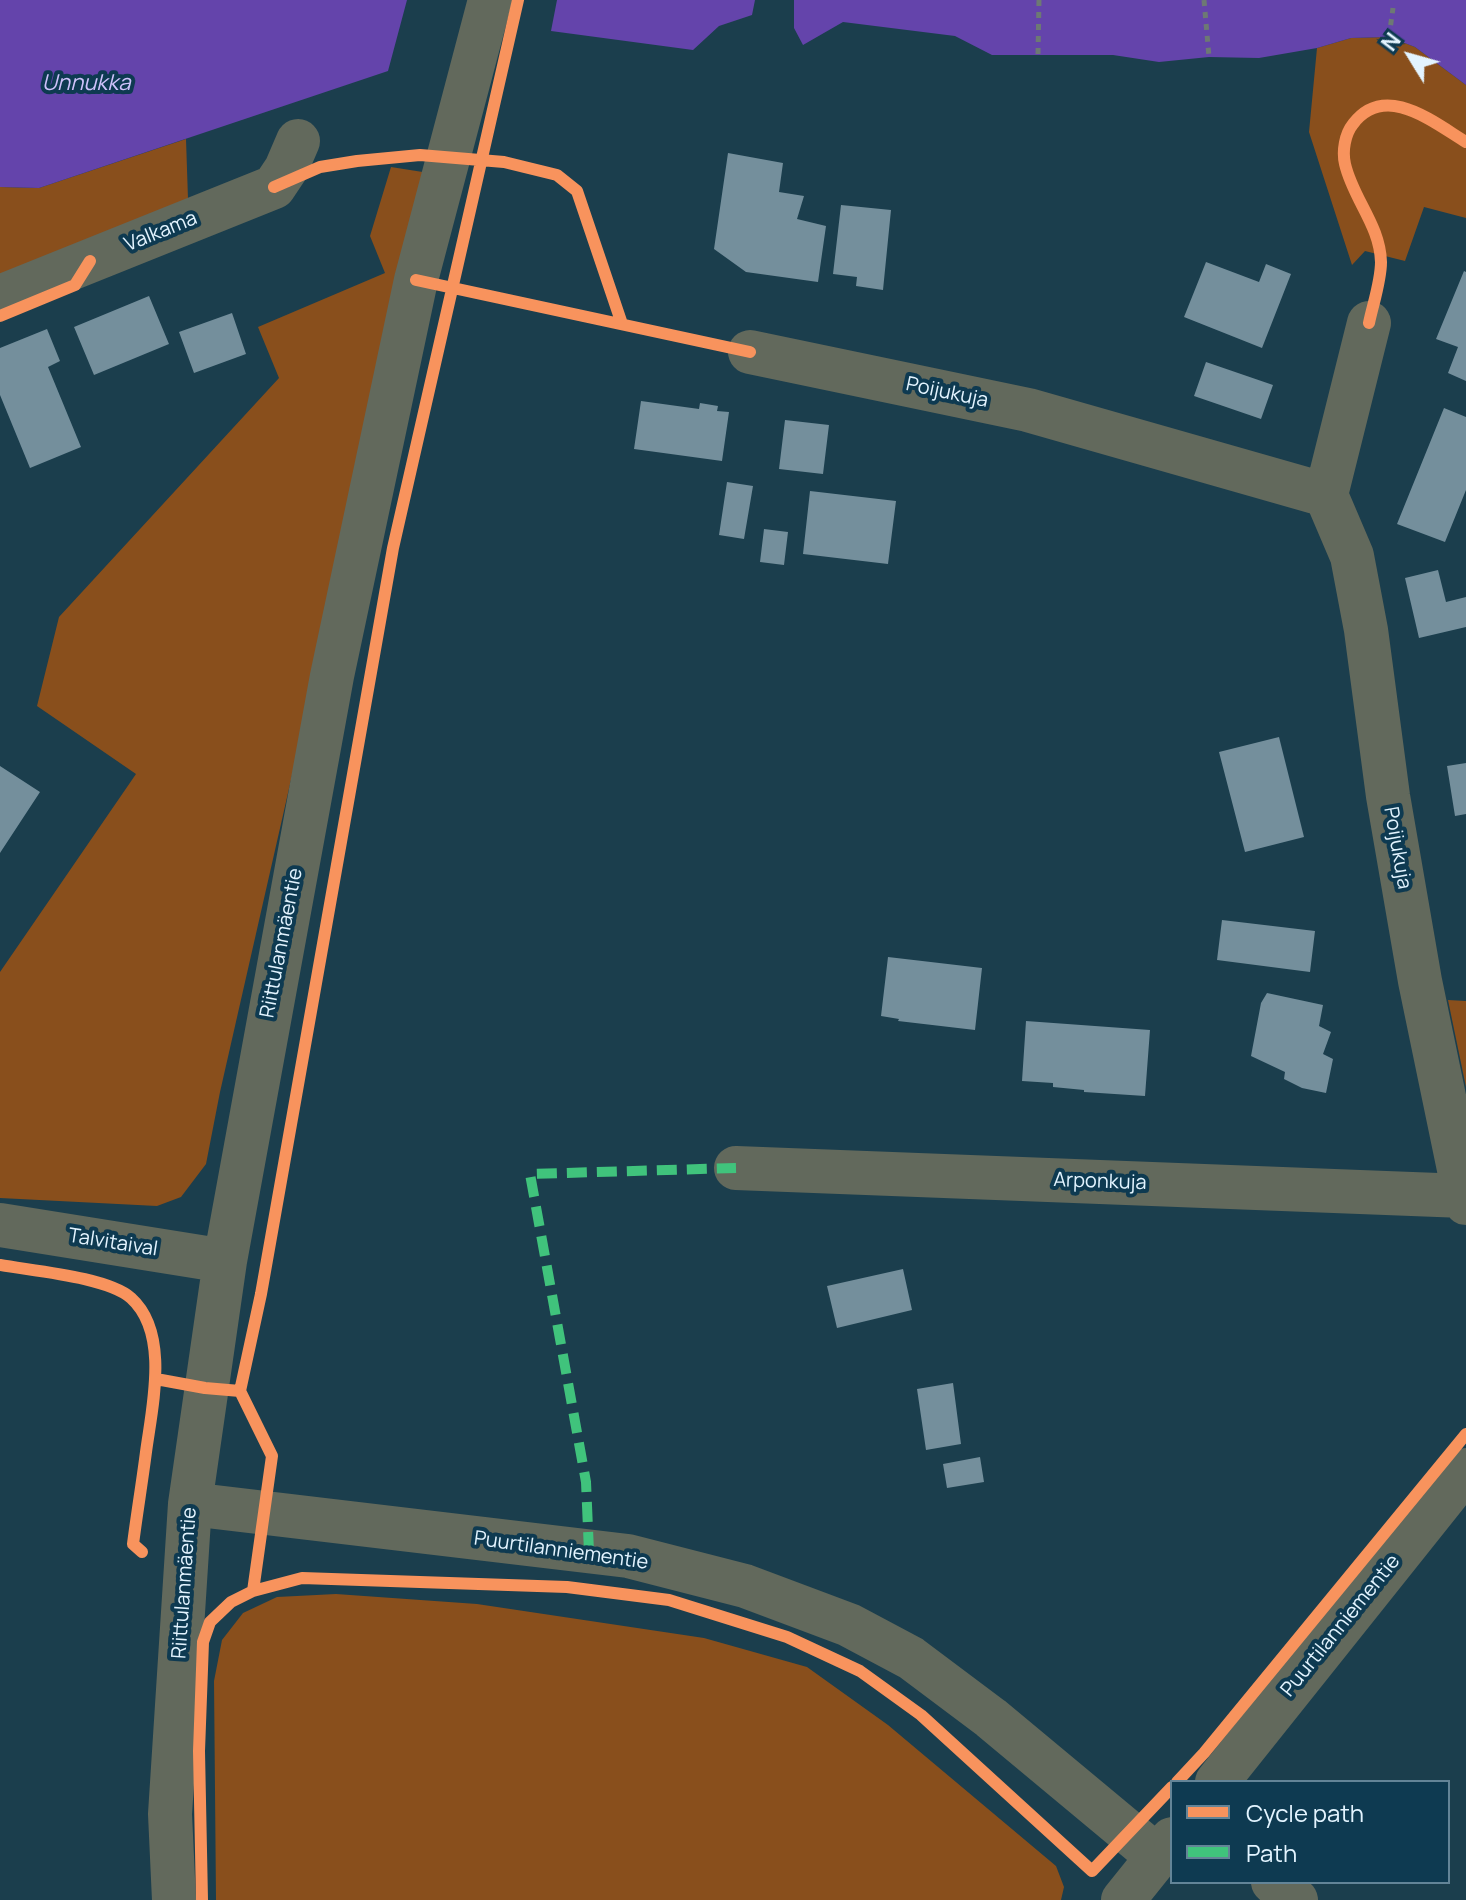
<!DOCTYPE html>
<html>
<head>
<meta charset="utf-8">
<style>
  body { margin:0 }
  #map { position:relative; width:1466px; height:1900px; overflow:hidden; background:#1b3e4d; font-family:Manrope,sans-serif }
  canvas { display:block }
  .legend { position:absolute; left:1170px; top:1780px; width:280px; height:104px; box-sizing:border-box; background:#0e3a51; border:2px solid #638497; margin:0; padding:10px 14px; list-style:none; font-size:24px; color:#e3f4ff }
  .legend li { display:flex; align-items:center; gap:16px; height:40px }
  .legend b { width:40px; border:2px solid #638497 }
  .north { position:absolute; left:1370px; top:16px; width:80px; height:80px; -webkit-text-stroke:6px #0e3a51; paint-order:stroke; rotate:307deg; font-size:22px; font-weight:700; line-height:32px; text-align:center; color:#e3f4ff }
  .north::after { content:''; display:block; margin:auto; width:28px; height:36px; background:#e3f4ff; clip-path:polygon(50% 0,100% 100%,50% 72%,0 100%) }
</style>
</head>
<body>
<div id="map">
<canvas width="1466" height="1900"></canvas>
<ul class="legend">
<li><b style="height:10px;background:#f8935d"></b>Cycle path</li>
<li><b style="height:10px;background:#40c37c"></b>Path</li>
</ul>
<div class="north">N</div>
</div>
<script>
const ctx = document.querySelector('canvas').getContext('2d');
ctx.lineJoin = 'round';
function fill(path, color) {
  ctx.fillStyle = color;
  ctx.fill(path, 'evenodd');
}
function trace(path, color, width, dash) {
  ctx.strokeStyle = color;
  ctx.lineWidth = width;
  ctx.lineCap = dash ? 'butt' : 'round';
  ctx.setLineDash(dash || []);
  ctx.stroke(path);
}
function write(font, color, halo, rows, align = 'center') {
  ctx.font = font + ' Manrope,sans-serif';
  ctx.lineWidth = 8;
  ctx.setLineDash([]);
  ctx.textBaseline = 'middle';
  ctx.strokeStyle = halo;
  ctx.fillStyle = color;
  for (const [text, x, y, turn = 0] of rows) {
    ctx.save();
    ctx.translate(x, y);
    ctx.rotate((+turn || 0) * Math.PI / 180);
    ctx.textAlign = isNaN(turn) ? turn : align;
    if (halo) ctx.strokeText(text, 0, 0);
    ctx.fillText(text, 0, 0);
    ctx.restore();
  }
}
const green = new Path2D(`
  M1389,37L1415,47L1466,85V218L1424,207L1405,261L1365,251L1352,265L1309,132L1317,48L1351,38Z
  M186,139L188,199L0,278V187L39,188Z
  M391,167L429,173L220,1092L206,1164L181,1197L157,1206L0,1198V972L136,774L37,706L59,617L279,378L258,327L385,273L370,236Z
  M1448,1000L1466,1001V1087Z
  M336,1594L477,1604L704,1638L807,1667L888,1725L1056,1866L1064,1887L1061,1900H216L214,1681L222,1640L243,1613L277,1597Z`);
const water = new Path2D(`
  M0,0H407L388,71L39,188L0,187Z
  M557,0H755L752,15L719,26L693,50L551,31Z
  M794,0H1466V85L1415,47L1389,37L1351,38L1317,48L1259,58L1209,57L1159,62L1113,55H992L955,36L843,22L803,45L794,28Z`);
const building = new Path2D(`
  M728,153L783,163L779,192L804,196L797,219L826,226L818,282L746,272L714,249Z
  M841,205L891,210L883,290L856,286L857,277L833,274Z
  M1206,262L1259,282L1266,264L1291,274L1262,348L1184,317Z
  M1464,271L1466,272V381L1448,373L1458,347L1436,339Z
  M149,296L169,344L94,375L74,327Z
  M232,313L246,354L194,373L179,332Z
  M47,329L60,361L48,367L81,447L30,468L0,395V348Z
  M1206,362L1273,385L1261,419L1194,396Z
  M641,401L699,409L700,403L718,406L717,411L729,412L722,461L634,449Z
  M1444,408L1466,417V490L1445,542L1397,524Z
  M785,420L829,425L823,474L779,469Z
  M727,482L753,486L744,539L719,535Z
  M810,491L896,501L888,564L803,554Z
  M764,529L788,532L784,565L760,562Z
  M1438,570L1446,602L1466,597V627L1419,638L1405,578Z
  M1279,737L1304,837L1245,852L1219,752Z
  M1466,763V814L1455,816L1447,766Z
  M0,766L40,792L0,853Z
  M1222,920L1315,931L1310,972L1217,960Z
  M888,957L982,968L975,1030L898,1021L899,1019L881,1016Z
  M1267,993L1323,1005L1319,1026L1331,1032L1323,1054L1333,1059L1326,1093L1302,1088L1284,1079L1285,1072L1251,1056L1261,1003Z
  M1026,1021L1150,1030L1145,1096L1084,1092V1090L1053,1087V1083L1022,1081Z
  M903,1269L912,1310L837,1328L827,1286Z
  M953,1383L961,1444L926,1450L917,1389Z
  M980,1457L984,1482L947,1488L943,1464Z`);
const path = new Path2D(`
  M1204,0L1209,57
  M1389,37L1393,8
  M1038,54L1039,0`);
const minor = new Path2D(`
  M0,297L274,187L286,169L298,141
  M1369,323L1326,495L1352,556L1366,630L1388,796L1420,981L1466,1203
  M750,352L1028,410L1326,495
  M736,1168L1464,1196
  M0,1225L225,1261
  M190,1504L628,1556L745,1586L849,1625L911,1658L991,1718L1158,1857
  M1217,1782L1466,1470
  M1273,1882L1296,1900
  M174,1900L170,1814L190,1504L225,1261L332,676L416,280L490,0
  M1123,1900L1172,1839`);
const quiet = new Path2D(`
  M589,1552L586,1482L530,1174L736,1168`);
const cycleway = new Path2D(`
  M274,187L320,167L357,161L420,155L504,162L557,175L577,191L622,324
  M416,280L750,352
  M0,316L75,285L90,261
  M1369,323C1373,304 1381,281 1381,262C1380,225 1353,199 1345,164C1342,151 1345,134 1353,124C1385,82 1433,122 1466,142
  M0,1265C33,1271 107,1277 131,1298C170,1333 152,1407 146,1452C142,1483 137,1513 133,1544L142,1552
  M156,1379L205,1388L240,1391L272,1456L253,1591L302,1578L567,1587L669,1600L787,1637L860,1671L921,1715L1092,1871L1172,1787
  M240,1391L261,1294L393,548L518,0
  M1177,1782L1204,1753L1466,1434
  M202,1900L199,1751L203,1642L210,1622L231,1602L253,1591`);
const streetNames = [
  ["Valkama",161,232,-22],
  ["Poijukuja",947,393,12],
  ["Poijukuja",1397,848,80],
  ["Riittulanmäentie",282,943,-79],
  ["Arponkuja",1100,1182,2],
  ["Talvitaival",113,1243,9],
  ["Puurtilanniementie",561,1551,8],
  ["Riittulanmäentie",185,1583,-86],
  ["Puurtilanniementie",1341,1626,-51]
];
const waterNames = [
  ["Unnukka",86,84]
];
fill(green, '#894f1c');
fill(water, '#6444ab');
fill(building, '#748f9c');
trace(path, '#6d7974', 5, [6, 6]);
trace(minor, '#62695c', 44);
trace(quiet, '#40c37c', 10, [20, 10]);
trace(cycleway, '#f8935d', 12);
write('20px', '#e3f4ff', '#0e3a51', streetNames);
write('italic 22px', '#cfc2fb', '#0e3a51', waterNames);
</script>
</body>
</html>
